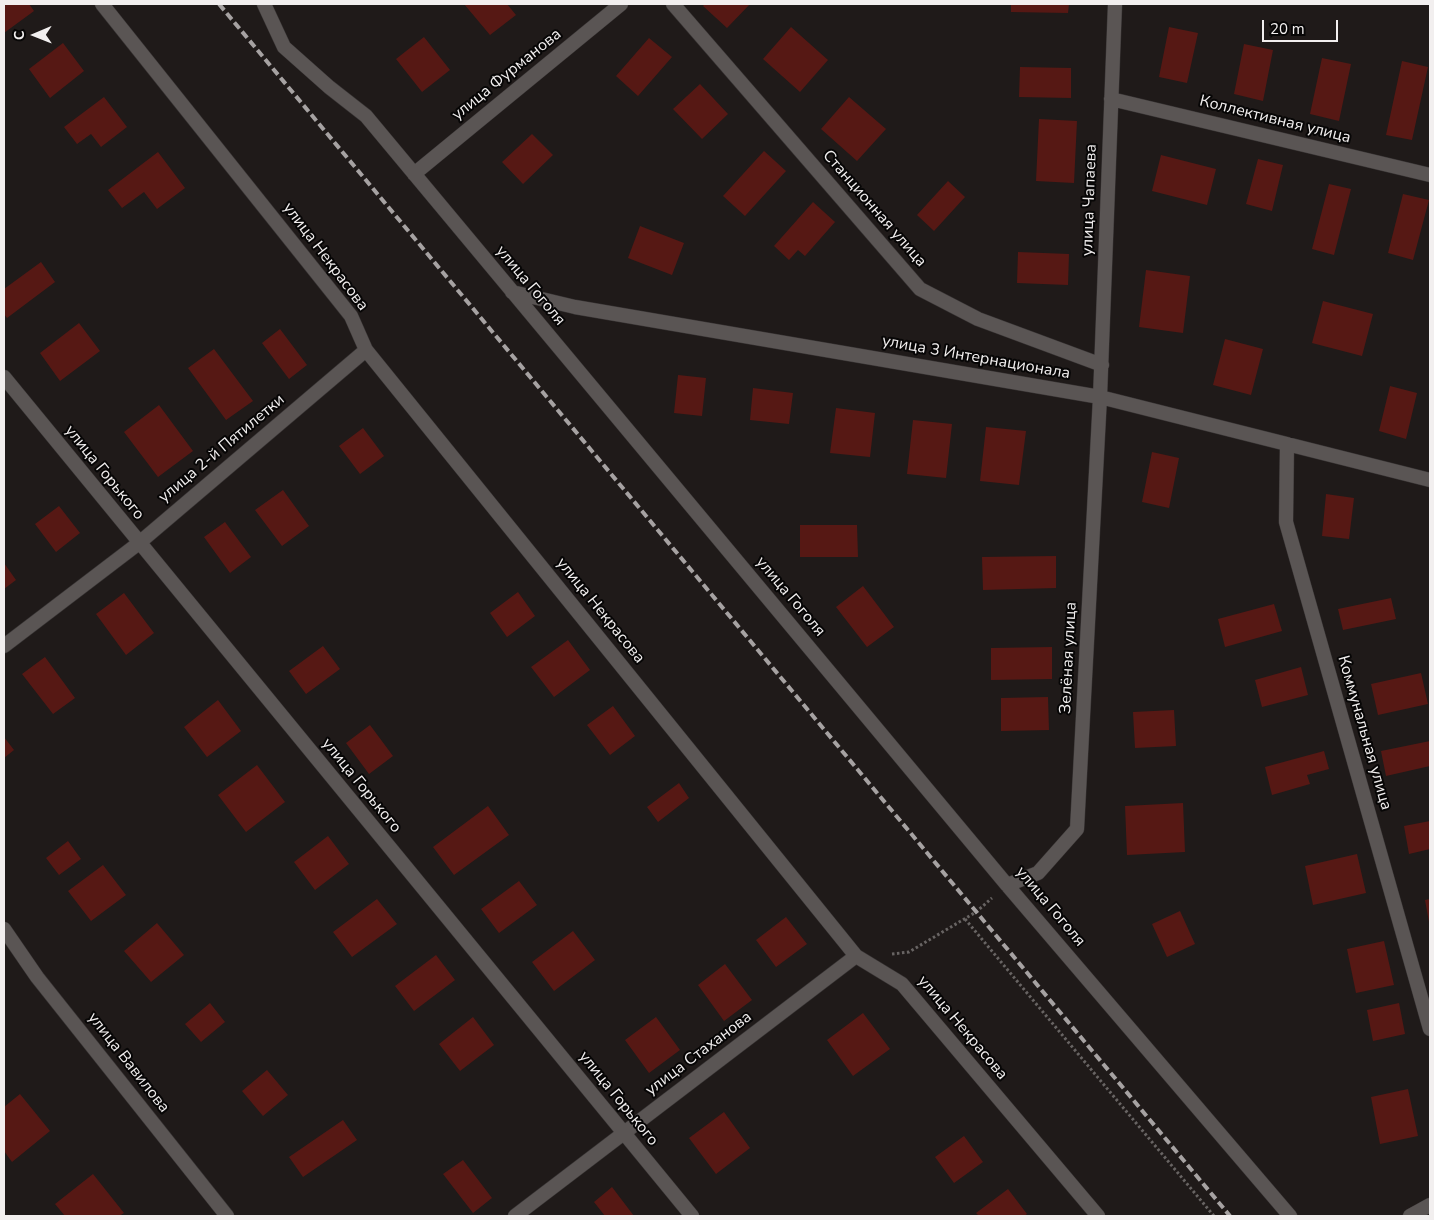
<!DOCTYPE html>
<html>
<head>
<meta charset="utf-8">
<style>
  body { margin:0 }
  #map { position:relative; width:1434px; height:1220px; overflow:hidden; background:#1f1a19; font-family:"Nunito Sans",sans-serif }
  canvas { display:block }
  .frame { position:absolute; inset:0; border:5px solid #f2efef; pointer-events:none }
  .north { position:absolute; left:10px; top:10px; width:50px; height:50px; -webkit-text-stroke:4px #070606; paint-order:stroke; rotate:269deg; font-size:14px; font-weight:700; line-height:20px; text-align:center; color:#f2efef }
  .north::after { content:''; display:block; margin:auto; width:18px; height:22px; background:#f2efef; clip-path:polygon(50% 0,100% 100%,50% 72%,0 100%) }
  .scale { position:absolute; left:1262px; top:20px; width:76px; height:22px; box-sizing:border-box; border:2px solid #f2efef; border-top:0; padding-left:6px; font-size:15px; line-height:18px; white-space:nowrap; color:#f2efef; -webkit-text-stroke:4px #070606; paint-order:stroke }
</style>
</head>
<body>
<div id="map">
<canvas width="1434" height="1220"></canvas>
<div class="frame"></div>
<div class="north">С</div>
<div class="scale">20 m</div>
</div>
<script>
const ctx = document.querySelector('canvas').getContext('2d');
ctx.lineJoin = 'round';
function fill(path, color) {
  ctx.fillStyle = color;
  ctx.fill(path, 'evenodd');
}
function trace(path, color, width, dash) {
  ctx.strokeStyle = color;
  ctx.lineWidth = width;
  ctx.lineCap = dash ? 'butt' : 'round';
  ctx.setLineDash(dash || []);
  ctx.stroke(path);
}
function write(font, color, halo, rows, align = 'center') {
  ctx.font = font + ' "Nunito Sans",sans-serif';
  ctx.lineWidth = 4;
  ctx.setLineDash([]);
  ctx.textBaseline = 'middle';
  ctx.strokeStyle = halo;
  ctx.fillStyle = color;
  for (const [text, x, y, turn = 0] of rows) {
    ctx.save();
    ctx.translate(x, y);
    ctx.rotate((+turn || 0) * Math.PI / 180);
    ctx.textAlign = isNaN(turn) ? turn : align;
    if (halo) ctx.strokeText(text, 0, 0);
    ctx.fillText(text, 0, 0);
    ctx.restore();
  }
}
const building = new Path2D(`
  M4,4H29L34,11L4,33Z
  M464,4H507L516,15L490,35Z
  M705,4H750L727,28L703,6Z
  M1011,4H1069L1068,13L1011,12Z
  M791,27L828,60L800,92L763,59Z
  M1169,27L1198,33L1187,83L1159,77Z
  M424,37L450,70L422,92L396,59Z
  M649,38L672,57L638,96L616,76Z
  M63,43L84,71L50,98L29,69Z
  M1244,44L1273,50L1263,101L1234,94Z
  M1322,58L1351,64L1339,121L1310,114Z
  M1402,61L1428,67L1412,140L1386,135Z
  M1020,67L1071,68V98L1019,97Z
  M700,84L728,114L702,139L673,109Z
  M104,97L127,127L101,147L91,134L77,144L64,127Z
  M849,97L886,129L857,161L821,129Z
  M1039,119L1077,121L1074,183L1036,181Z
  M532,134L553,155L523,184L502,162Z
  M764,151L786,171L745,216L723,196Z
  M158,152L185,188L157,209L144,192L122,208L108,190Z
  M1161,155L1216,169L1207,205L1152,191Z
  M1258,159L1283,165L1272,211L1246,204Z
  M948,181L965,197L934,231L917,215Z
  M1329,184L1351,189L1334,255L1312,249Z
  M1403,194L1429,200L1413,260L1388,253Z
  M813,202L835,222L805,256L798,250L789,260L774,246Z
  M640,226L684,243L672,275L628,258Z
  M1018,252L1069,254L1068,285L1017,283Z
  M41,262L55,282L7,318L4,314V289Z
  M1146,270L1190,276L1183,333L1139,327Z
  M1323,301L1373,314L1362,356L1312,343Z
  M79,323L100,351L60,381L40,353Z
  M280,329L307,365L289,379L262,343Z
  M1225,339L1263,349L1251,395L1213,385Z
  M214,349L253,401L226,420L188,368Z
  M678,375L706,378L702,416L674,413Z
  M1390,386L1417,393L1406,439L1379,431Z
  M753,388L793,393L789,424L750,420Z
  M159,405L193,451L158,477L124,432Z
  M836,408L875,413L870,457L830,453Z
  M913,420L952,424L946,478L907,474Z
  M986,427L1026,431L1019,485L980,481Z
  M363,428L384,456L360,474L339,446Z
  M1152,452L1179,458L1169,508L1142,502Z
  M283,490L309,526L282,546L255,510Z
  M1326,494L1354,498L1349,539L1322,536Z
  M59,506L80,533L56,552L35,524Z
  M225,522L251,557L230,573L204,537Z
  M800,525H857L858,557H800Z
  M1056,556V588L983,590L982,557Z
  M4,563L16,580L4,589Z
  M863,586L894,627L867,647L836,607Z
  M518,592L535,616L507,637L490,613Z
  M124,593L154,633L126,655L96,614Z
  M1391,598L1396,619L1343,630L1338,609Z
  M1274,604L1282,631L1225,647L1218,619Z
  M568,640L590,670L554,697L531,667Z
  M323,646L340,669L306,694L289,671Z
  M1052,647V679L991,680V648Z
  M45,657L75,698L53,714L22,674Z
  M1301,667L1308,695L1262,707L1255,680Z
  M1421,673L1428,704L1378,715L1371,684Z
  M1048,697L1049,730L1001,731V698Z
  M218,700L241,731L207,757L184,727Z
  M613,706L635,736L610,755L587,725Z
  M1174,710L1176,746L1135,748L1133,712Z
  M370,725L393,756L369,774L346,743Z
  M4,737L14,750L4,758Z
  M1430,741V766L1386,776L1381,751Z
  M1324,751L1329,769L1307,775L1310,784L1272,795L1265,767Z
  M257,765L285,802L246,832L218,795Z
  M679,783L689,798L658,822L647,807Z
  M1183,803L1185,852L1127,855L1125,806Z
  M488,806L509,835L454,875L433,847Z
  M1430,821V849L1409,854L1404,826Z
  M328,836L349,864L315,890L294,862Z
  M68,841L81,859L59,875L46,858Z
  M1357,854L1366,893L1313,905L1305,866Z
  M103,865L126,895L91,921L68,891Z
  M519,881L537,905L499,933L481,909Z
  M377,899L397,924L352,957L333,932Z
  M1430,899V922H1429L1425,900Z
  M1180,911L1195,944L1167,957L1152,924Z
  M786,917L807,944L776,967L756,940Z
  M157,923L184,955L151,982L124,951Z
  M573,931L595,960L554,991L532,962Z
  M1384,941L1394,985L1356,993L1347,949Z
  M436,955L455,980L414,1011L395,986Z
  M725,964L752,1000L724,1021L698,985Z
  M210,1003L225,1022L201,1042L185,1024Z
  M1399,1003L1405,1034L1373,1041L1367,1010Z
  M863,1013L890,1049L853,1076L827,1040Z
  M473,1017L494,1045L460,1071L439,1044Z
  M656,1017L680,1050L649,1073L625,1040Z
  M267,1070L288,1095L263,1116L242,1091Z
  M1408,1089L1418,1136L1380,1144L1371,1097Z
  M20,1094L50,1131L12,1162L4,1151V1107Z
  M724,1112L750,1148L716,1174L689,1138Z
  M343,1120L357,1140L303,1177L289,1157Z
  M964,1136L983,1162L954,1183L935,1157Z
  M463,1160L492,1198L473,1213L443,1174Z
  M93,1174L124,1213L119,1216H65L55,1204Z
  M612,1187L634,1216H605L594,1202Z
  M1008,1189L1027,1214L1024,1216H979L976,1213Z`);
const path = new Path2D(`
  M965,919L1214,1216
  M892,954L909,952L976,912L992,898`);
const minor = new Path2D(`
  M102,4L351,316L366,350L856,956L902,984L1098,1216
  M264,4L284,47L329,87L366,116L1007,885L1290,1216
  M673,4L920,289L978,319L1102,365
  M1111,99L1430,175
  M414,174L621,4
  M512,292L575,307L1100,397L1430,480
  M4,377L692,1216
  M1287,444L1286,522L1430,1029
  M4,646L139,543L366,350
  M1007,885L1038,873L1077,829L1100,397L1115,4
  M4,929L37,977L227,1216
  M515,1216L856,956
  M1410,1216L1430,1205`);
const rail = new Path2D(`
  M219,4L1230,1216`);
const streetNames = [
  ["улица Фурманова",507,75,-39],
  ["Коллективная улица",1275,120,14],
  ["улица Чапаева",1090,200,-88],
  ["Станционная улица",874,209,49],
  ["улица Некрасова",325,257,53],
  ["улица Гоголя",530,286,50],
  ["улица 3 Интернационала",976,358,10],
  ["улица 2-й Пятилетки",222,449,-40],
  ["улица Горького",104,473,51],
  ["улица Гоголя",790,597,50],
  ["улица Некрасова",600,611,51],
  ["Зелёная улица",1069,658,-87],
  ["Коммунальная улица",1364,733,74],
  ["улица Горького",361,786,51],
  ["улица Гоголя",1050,907,50],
  ["улица Некрасова",962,1028,50],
  ["улица Стаханова",699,1054,-37],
  ["улица Вавилова",128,1063,52],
  ["улица Горького",618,1099,51]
];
fill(building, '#561814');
trace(minor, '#383434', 15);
trace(path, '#686463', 3, [2.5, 2.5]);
trace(minor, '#5a5554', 14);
trace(rail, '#a6a2a2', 4, [8, 4]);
write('16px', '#f2efef', '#070606', streetNames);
</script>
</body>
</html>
